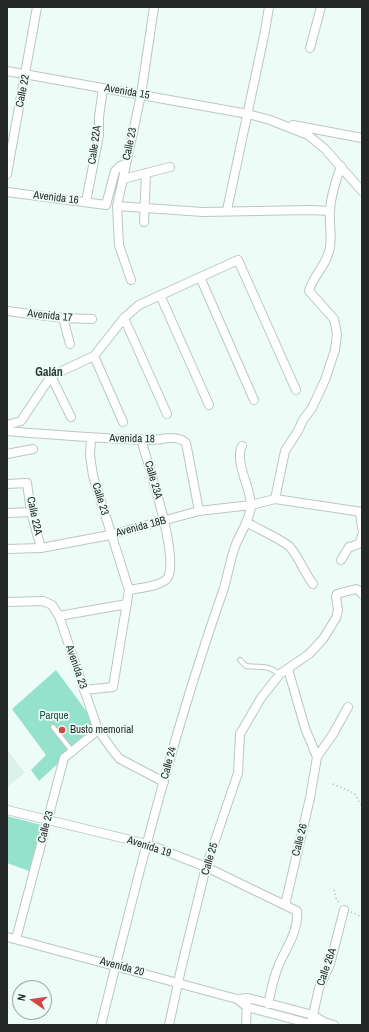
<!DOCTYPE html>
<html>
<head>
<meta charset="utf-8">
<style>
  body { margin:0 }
  #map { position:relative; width:369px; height:1032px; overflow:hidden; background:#eefcf7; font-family:"Archivo Narrow",sans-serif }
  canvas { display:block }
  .frame { position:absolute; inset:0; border:8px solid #242927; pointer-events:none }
  .north { position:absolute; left:12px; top:980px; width:40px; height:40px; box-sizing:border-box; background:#eefcf7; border:1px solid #9da8a4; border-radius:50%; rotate:283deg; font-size:11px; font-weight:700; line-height:16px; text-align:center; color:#242927 }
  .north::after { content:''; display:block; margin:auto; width:14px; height:18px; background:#d44545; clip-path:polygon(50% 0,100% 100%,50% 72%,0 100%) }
</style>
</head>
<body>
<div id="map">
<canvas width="369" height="1032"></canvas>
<div class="frame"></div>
<div class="north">N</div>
</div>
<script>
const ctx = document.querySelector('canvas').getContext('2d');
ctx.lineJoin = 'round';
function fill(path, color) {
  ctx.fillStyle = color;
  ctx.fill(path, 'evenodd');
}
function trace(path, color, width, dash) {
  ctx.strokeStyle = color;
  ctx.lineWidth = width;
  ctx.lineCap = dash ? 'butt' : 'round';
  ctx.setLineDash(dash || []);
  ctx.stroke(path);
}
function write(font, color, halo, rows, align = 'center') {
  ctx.font = font + ' "Archivo Narrow",sans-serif';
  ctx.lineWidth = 3.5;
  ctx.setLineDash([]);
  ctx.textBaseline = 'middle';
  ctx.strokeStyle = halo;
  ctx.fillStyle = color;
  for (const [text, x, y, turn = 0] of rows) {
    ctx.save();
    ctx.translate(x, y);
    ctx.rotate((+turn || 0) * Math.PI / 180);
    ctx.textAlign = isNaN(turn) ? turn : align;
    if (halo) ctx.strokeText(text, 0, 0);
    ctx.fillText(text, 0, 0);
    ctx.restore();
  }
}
const built = new Path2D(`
  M7,749L25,773L7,787Z`);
const green = new Path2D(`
  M56,670L101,731L64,758L39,781L31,770L46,755L12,709Z
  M7,816L45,826L32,872L7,863Z`);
const path = new Path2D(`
  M333,784L354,793L362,806
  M334,890L336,898L339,903
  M351,912L362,917`);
const service = new Path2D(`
  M240,660L246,666C263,668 264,664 280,674
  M53,727L72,751`);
const minor = new Path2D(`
  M310,48L321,7
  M7,71L248,114L270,120L308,135L325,149L362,191
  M293,125L362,138
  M7,174L37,7
  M123,179L170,167
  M7,192L106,205L115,171L120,166L126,164
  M86,202L99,135V117L103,88
  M117,206L203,212L310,210L330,211
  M227,210L265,31L269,7
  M144,222L146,173
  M200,277L254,400
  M131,280L119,245L117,206L141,95L154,7
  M160,295L209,405
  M7,311L63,318L92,319
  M63,318L70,344
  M124,318L167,414
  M94,356L123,422
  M51,376L71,417
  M7,425L21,421L51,376L94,356L124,318L139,305L238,260L296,390
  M7,431C55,435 103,439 151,440C162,440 177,434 186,443L199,511
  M7,454L33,449
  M7,484L27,483L31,512L41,548
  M275,499L285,451L298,431L303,420L312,408L325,380L335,350L337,334L334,319L309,291C313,275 328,264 330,247C332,235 329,222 330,210C331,195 336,180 341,166
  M360,512L362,528
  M7,513L31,512
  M246,522C256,528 283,540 290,547C300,559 304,572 313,584
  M7,549L41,548L110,535L199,511L251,505L275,499L362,512
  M341,560L349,547C358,545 361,544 362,535
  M129,590C138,588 164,586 168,577C179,556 148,464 141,439
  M7,602L43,601L52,605L59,616L98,730L114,752L120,759L164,782
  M59,616L127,604
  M84,690L113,687L129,590L93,476L90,455L91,438
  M317,757L333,734L348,707
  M7,810L147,844L206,867L297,911C299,932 285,949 278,967C273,979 271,992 268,1004
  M285,905L310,798L317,757L305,728L288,669
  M7,937L237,999L248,998L313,1015L324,1022L334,1025
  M16,939L64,758L98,730
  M237,999L247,1007L311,1024L315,1023
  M311,1024L319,988L330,964L344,910
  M101,1025C137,879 173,733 223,591C228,576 230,559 236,544C239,537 243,530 246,523C248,518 251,510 251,505C251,489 234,461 242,446
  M169,1025L181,969L206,867L238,773L240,734L261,698L280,674L309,654L323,639L336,618L338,610L336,597L337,594L356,589L360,591L362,594
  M246,1025L247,1002`);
const markers = [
  [62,730,4,"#d44545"]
];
const streetNames = [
  ["Calle 22",23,91,-79],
  ["Avenida 15",127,92,10],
  ["Calle 23",130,144,-78],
  ["Calle 22A",95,145,-82],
  ["Avenida 16",56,198,7],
  ["Avenida 17",50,316,6],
  ["Avenida 18",132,439,1],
  ["Calle 23A",153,480,74],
  ["Calle 23",100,499,73],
  ["Calle 22A",34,516,78],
  ["Avenida 18B",141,527,-15],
  ["Avenida 23",76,667,71],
  ["Calle 24",169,763,-75],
  ["Calle 23",46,827,-75],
  ["Calle 26",300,840,-76],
  ["Avenida 19",149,847,18],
  ["Calle 25",210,859,-73],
  ["Avenida 20",122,967,15],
  ["Calle 26A",327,967,-71]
];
const parkNames = [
  ["Parque",54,716]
];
const poiNames = [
  ["Busto memorial",70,730]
];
const neighbourhoodNames = [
  ["Galán",49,373]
];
fill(built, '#dbf2ea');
fill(green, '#94e1cc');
trace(service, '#bac7c3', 6);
trace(minor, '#bac7c3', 10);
trace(path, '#aab5b1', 1.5, [1, 3]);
trace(service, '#fff', 4);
trace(minor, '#fff', 8);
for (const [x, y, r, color] of markers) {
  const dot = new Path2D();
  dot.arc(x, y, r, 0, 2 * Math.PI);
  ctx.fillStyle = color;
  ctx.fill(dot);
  trace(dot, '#eefcf7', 1.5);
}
write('11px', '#242927', '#eefcf7', streetNames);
write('11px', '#1a4f42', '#eefcf7', parkNames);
write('11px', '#242927', '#eefcf7', poiNames, 'left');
write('bold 12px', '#2e3936', '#eefcf7', neighbourhoodNames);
</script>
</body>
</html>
